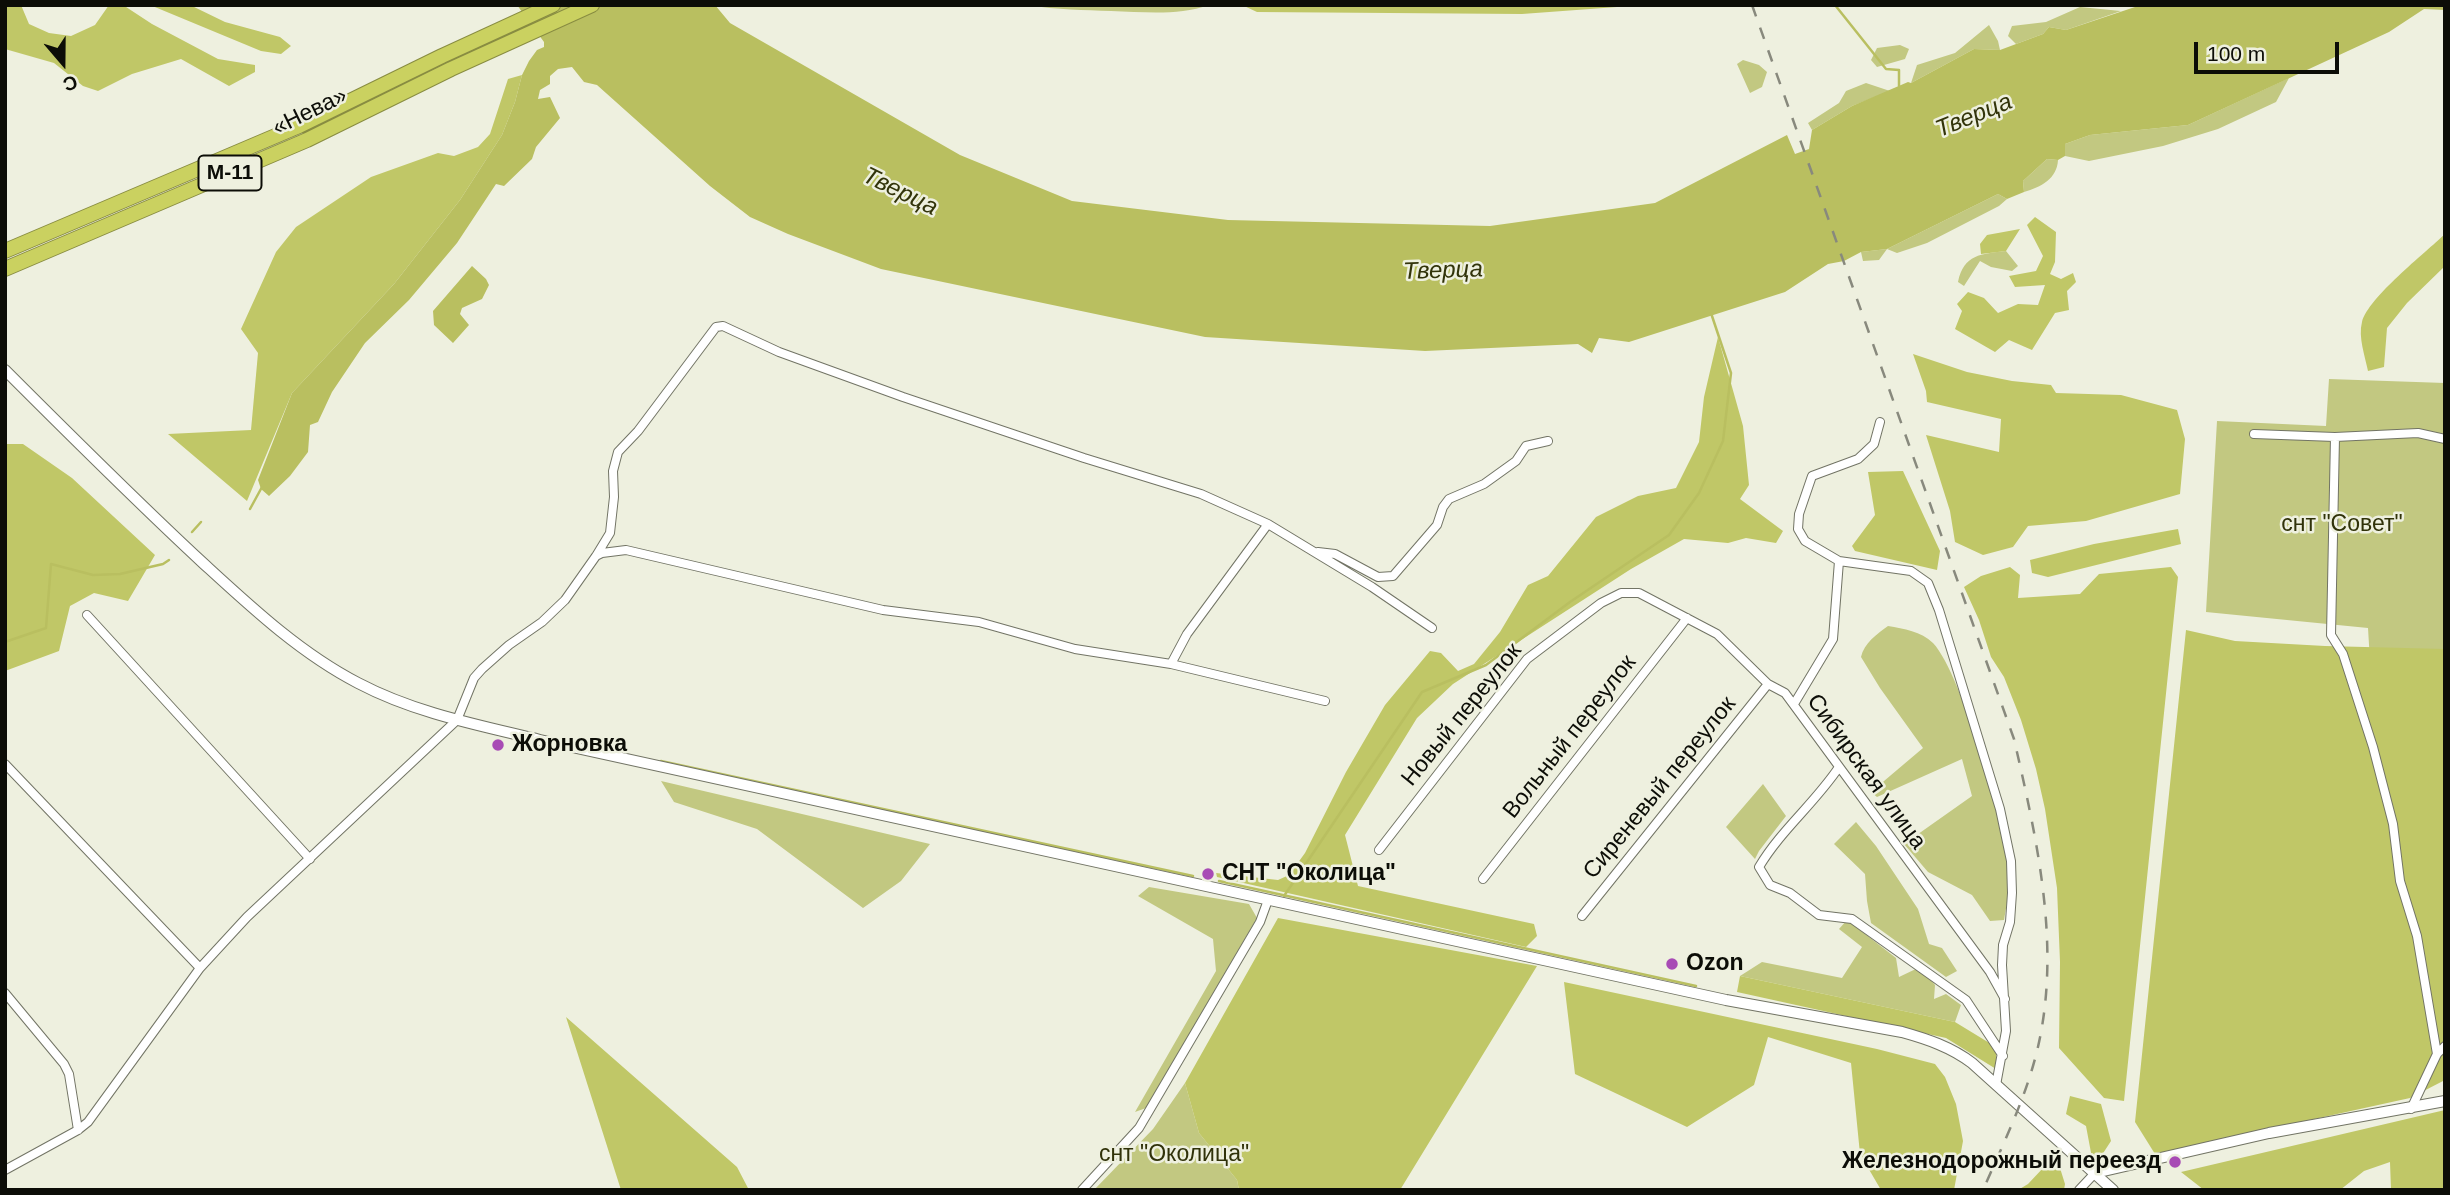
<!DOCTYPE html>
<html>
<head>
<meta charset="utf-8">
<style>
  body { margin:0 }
  #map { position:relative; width:2450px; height:1195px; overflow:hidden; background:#eef0df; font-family:Helvetica,sans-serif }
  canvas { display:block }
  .frame { position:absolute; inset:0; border:7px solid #0c0d07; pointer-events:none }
  .north { position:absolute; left:28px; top:28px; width:70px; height:70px; -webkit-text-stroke:5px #eef0df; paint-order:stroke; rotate:160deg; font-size:19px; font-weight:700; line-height:28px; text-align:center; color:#0c0d07 }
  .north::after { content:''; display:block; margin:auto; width:24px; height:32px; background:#0c0d07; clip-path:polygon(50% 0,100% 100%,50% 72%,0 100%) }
  .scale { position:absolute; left:2194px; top:42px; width:145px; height:32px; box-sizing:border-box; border:4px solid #0c0d07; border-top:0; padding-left:9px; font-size:21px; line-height:24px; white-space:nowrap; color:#0c0d07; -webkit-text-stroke:5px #eef0df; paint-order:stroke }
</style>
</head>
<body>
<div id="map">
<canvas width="2450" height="1195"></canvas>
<div class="frame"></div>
<div class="north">С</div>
<div class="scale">100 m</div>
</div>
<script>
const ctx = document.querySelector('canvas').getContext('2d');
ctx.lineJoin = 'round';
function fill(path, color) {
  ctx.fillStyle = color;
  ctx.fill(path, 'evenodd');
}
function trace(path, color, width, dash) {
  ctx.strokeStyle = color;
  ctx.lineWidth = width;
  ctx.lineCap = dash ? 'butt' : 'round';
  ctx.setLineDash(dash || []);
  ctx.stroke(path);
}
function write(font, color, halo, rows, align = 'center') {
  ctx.font = font + ' Helvetica,sans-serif';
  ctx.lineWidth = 5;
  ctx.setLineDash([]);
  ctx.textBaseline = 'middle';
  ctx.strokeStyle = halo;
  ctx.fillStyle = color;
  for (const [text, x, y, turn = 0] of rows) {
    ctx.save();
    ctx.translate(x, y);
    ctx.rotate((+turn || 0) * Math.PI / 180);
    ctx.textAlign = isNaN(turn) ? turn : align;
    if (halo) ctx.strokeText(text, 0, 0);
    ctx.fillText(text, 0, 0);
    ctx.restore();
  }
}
const green = new Path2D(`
  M1029,5H1209C1178,16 1144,12 1111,11C1084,10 1057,10 1029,5Z
  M2080,7L2121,11L2066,30L2049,27L2043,34L2016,44L2008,36L2012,26L2046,22Z
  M1989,25L1998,41L2000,50L1974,49L1911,83L1917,65L1955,53Z
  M1900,45L1909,49L1905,59L1877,67L1871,60L1877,48Z
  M1743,60L1759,65L1767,72L1762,87L1750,93L1737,64Z
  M2289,78L2276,102L2218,129L2163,146L2089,161L2065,156V144L2090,135L2188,125Z
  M1866,83L1890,91L1852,106L1812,130L1808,123L1839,103L1846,91Z
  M2047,159L2058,160C2057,179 2041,187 2024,192L2023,181Z
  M1998,194L2007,199L1999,206L1927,243L1897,253L1887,249L1879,260L1863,261L1861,252L1887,249Z
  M2006,251L2018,266L2012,271L1991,267L1980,261L1964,286L1958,282C1964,254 1981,254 2006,251Z
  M2329,379L2445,383V709L2373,711L2368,628L2206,612L2217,421L2326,426Z
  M1888,626C1904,629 1921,631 1933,643C1963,675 2008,837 2009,883C2009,895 2006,908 2004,920L1990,921L1972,895L1928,872L1904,844L1972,796L1962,759L1877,797L1871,792L1923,748L1880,688L1861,657C1864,643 1877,634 1888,626Z
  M661,781L930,844L901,881L863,908L757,829L674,802Z
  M1763,784L1786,816L1759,851L1755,859L1726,827Z
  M1856,822L1876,846L1918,909L1929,944L1942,948L1957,971L1946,977L1871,923L1867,901L1865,874L1834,844Z
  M1149,887L1249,904L1257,918L1146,1108L1135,1112L1216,971L1213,939L1138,896Z
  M1847,920L1896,958L1899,977L1920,967L1935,985L1934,999L1946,994L1961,1005L1955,1022L1740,976L1762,962L1842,978L1862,947L1839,929Z
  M1185,1083L1199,1133L1237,1180L1239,1190H1094L1153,1129Z`);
const forest = new Path2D(`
  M5,5H21L29,24L49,33L71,36L95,25L109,5H123L152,24L218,59L255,65V72L229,86L181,59L132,74L98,91L83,86L54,63L5,49Z
  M150,5H190L225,22L280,37L291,46L281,54L261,51Z
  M1242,5H1619L1617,7L1522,14L1257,12Z
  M522,75L515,102L502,135L460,200L394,284L292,393L247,501L168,434L251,430L258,353L241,329L276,252L296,227L371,177L438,153L454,156L478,147L490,134L508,79Z
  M2035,217L2056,232L2055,262L2050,274L2061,279L2073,273L2076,282L2067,291L2069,310L2055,313L2032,350L2009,340L1995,352L1955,329L1962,311L1957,304L1968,292L1984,298L1998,313L2018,304L2038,305L2045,285L2015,287L2009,276L2036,271L2043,256L2027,225Z
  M2020,229L2006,251L1981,254L1980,244L1987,235Z
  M2445,234V266L2407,303L2387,328L2384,367L2368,371C2365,356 2358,337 2362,322C2368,298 2425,253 2445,234Z
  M1718,337L1743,426L1749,485L1740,499L1783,531L1776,543L1746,538L1728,543L1684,539L1631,569L1453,684L1417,718L1345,835L1358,886L1534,924L1537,936L1526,947L1217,877L1216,873L1278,880L1289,875L1305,853L1346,772L1385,705L1430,651L1441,653L1458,671L1474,664L1500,632L1528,585L1548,576L1596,517L1638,496L1676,488L1699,442L1704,397Z
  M1913,354L1967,372L2012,381L2051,385L2056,393L2121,395L2177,410L2185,439L2180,494L2086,521L2028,526L2013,547L1983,555L1955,542L1950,511L1926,435L1999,452L2001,419L1927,402L1926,391Z
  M5,444H23L72,478L155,555L128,601L94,593L70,606L59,651L5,671Z
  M1903,471L1940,551L1937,570L1855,551L1852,546L1875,515L1868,472Z
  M2178,529L2181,544L2048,577L2032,573L2030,560L2094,544Z
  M2010,567L2020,575L2018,598L2080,594L2099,574L2171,567L2178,577L2124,1101L2104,1098L2059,1048L2060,962L2057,888L2045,809L2036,769L2021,720L2004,677L1991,657L1979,620L1964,587L1981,576Z
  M2186,630L2235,641L2325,646L2445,649V1080L2410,1098L2155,1154L2135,1122Z
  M1278,918L1537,966L1400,1190H1239L1237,1180L1199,1133L1185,1083Z
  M1740,976L1955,1022L1996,1047V1069L1946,1038L1737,992Z
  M1564,982L1877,1049L1935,1064L1945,1077L1956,1104L1963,1141L1954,1190H1881L1860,1154L1851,1063L1768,1037L1754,1085L1687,1127L1575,1074Z
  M566,1017L737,1167L749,1190H621Z
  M2070,1096L2101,1104L2111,1141L2098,1161L2092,1158L2086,1126L2066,1114Z
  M2445,1110V1190H2391L2390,1162L2364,1171L2340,1190H2204L2181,1172Z
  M2044,1167L2060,1168L2065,1184L2064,1190H2018L2028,1184Z`);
const water = new Path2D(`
  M517,5H715L730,23L960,155L1072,201L1228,220L1490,226L1655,203L1787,135L1795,154L1809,149L1812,130L1852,106L1908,82L1911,83L1974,49L2000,50L2043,34L2049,27L2066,30L2141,5H2445V10L2424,9L2389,32L2188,125L2090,135L2065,144V156L2058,160L2047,159L2023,181L2024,192L2007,199L1998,194L1887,249L1861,252L1844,261L1828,264L1785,292L1629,342L1599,338L1592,353L1578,344L1425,351L1205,337L881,269L788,234L750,217L710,186L597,85L584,82L572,67L558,69L550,76V84L540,90L538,99L550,97L560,118L536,147L532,159L504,186L496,184L457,243L409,300L365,343L332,392L318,422L310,425L308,452L290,476L269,496L261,489L258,480L292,393L394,284L460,200L502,135L515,102L522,75L529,61L537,50L544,47V42Z
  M472,266L486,279L489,285L482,299L462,308L460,314L469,325L453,343L434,325L433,311Z`);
const stream = new Path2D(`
  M1835,5L1886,69L1899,70V86
  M250,509L262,487
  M192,532L201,522
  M5,642L46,628L51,564L93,575L120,574L163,564L169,560
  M661,761L1193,876
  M1219,881L1696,986
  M1284,896L1422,692L1486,665L1570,602L1669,535L1699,493L1723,441L1731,373L1711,313`);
const street = new Path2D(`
  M1880,422L1874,444L1858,459L1812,476L1799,514L1798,529L1805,541L1839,561L1911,571L1928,583L1939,610L2000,809L2011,861L2012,893L2010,922L2003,945L2002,965L2006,1031L1996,1085
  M2254,434L2335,437L2418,433L2445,439
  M2335,437L2331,635L2343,654L2373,747L2393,824L2400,881L2417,936L2437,1054
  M1318,552L1335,554L1378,577L1393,576L1437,525L1443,507L1449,499L1484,484L1516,461L1526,446L1548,441
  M596,556L602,553L626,550L883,610L979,622L1075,649L1171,664L1325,701
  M87,615L310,859
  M1171,664L1187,634L1268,524
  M1794,704L1833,639L1839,561
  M5,764L200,968
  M1839,767C1815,803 1781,830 1759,867L1770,885L1790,893L1819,915L1852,919L1966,1000L2003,1056
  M1379,850L1527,659L1601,603L1621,593H1639L1717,634L1768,684L1785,693L1990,972L2005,999
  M1483,879L1687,618
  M1582,916L1768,684
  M5,993L64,1064L69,1074L78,1130
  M2411,1109L2437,1054L2445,1046
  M5,1170L78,1130L88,1122L200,968L247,917L457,720L474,678L482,669L509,645L542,622L565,600L596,556L610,533L614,497L613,471L618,452L638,431L716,327L723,326L779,352L903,397L1084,458L1201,494L1268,524L1372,587L1432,628
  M1082,1190L1139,1128L1260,922L1268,900
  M2079,1190L2095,1173`);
const secondary = new Path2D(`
  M5,370C70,435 135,500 203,563C251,607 300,653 358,683C415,713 478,725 540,740L1726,1000L1902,1032C1927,1039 1951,1047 1972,1063L2113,1190
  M2095,1173L2269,1133L2445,1101`);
const highway = new Path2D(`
  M5,251L299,126L442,56L553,5
  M5,269L307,140L451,69L592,5`);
const rail = new Path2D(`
  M1752,5L2014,739C2037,840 2062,948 2037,1051C2025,1100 2003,1144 1983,1190`);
const markers = [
  [498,745,7,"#a84bb5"],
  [1208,874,7,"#a84bb5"],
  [1672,964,7,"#a84bb5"],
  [2175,1162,7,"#a84bb5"]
];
const shields = [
  [230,173,63]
];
const shieldNames = [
  ["М-11",230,173]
];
const streetNames = [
  ["«Нева»",310,112,-26],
  ["Новый переулок",1462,715,-51],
  ["Вольный переулок",1570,737,-52],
  ["Сибирская улица",1866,772,54],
  ["Сиреневый переулок",1660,788,-51]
];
const parkNames = [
  ["снт \"Совет\"",2342,525],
  ["снт \"Околица\"",1174,1155]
];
const poiNames = [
  ["Жорновка",512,745],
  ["СНТ \"Околица\"",1222,874],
  ["Ozon",1686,964],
  ["Железнодорожный переезд",2161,1162,"right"]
];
const waterNames = [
  ["Тверца",1974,116,-22],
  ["Тверца",900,192,26],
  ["Тверца",1443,271,-2]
];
fill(green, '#c2c881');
fill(forest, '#c0c767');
fill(water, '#b9bf60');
trace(stream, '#b9bf60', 2.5);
trace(street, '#727465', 10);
trace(secondary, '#727465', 12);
trace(highway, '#888c41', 16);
trace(street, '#fff', 8);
trace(secondary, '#fff', 10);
trace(highway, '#cad160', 14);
trace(rail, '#88897d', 2.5, [12, 12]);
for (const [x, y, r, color] of markers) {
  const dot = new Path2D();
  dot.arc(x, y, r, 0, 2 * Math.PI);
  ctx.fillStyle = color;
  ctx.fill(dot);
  trace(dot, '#eef0df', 2.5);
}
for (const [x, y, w] of shields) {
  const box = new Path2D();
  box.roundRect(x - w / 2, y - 17.5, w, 35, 5);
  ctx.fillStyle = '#eef0df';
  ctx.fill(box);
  trace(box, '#0c0d07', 2);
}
write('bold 21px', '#0c0d07', null, shieldNames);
write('23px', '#0c0d07', '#eef0df', streetNames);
write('23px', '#303209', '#eef0df', parkNames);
write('bold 23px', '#0c0d07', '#eef0df', poiNames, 'left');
write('italic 24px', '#32340a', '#eef0df', waterNames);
</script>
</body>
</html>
